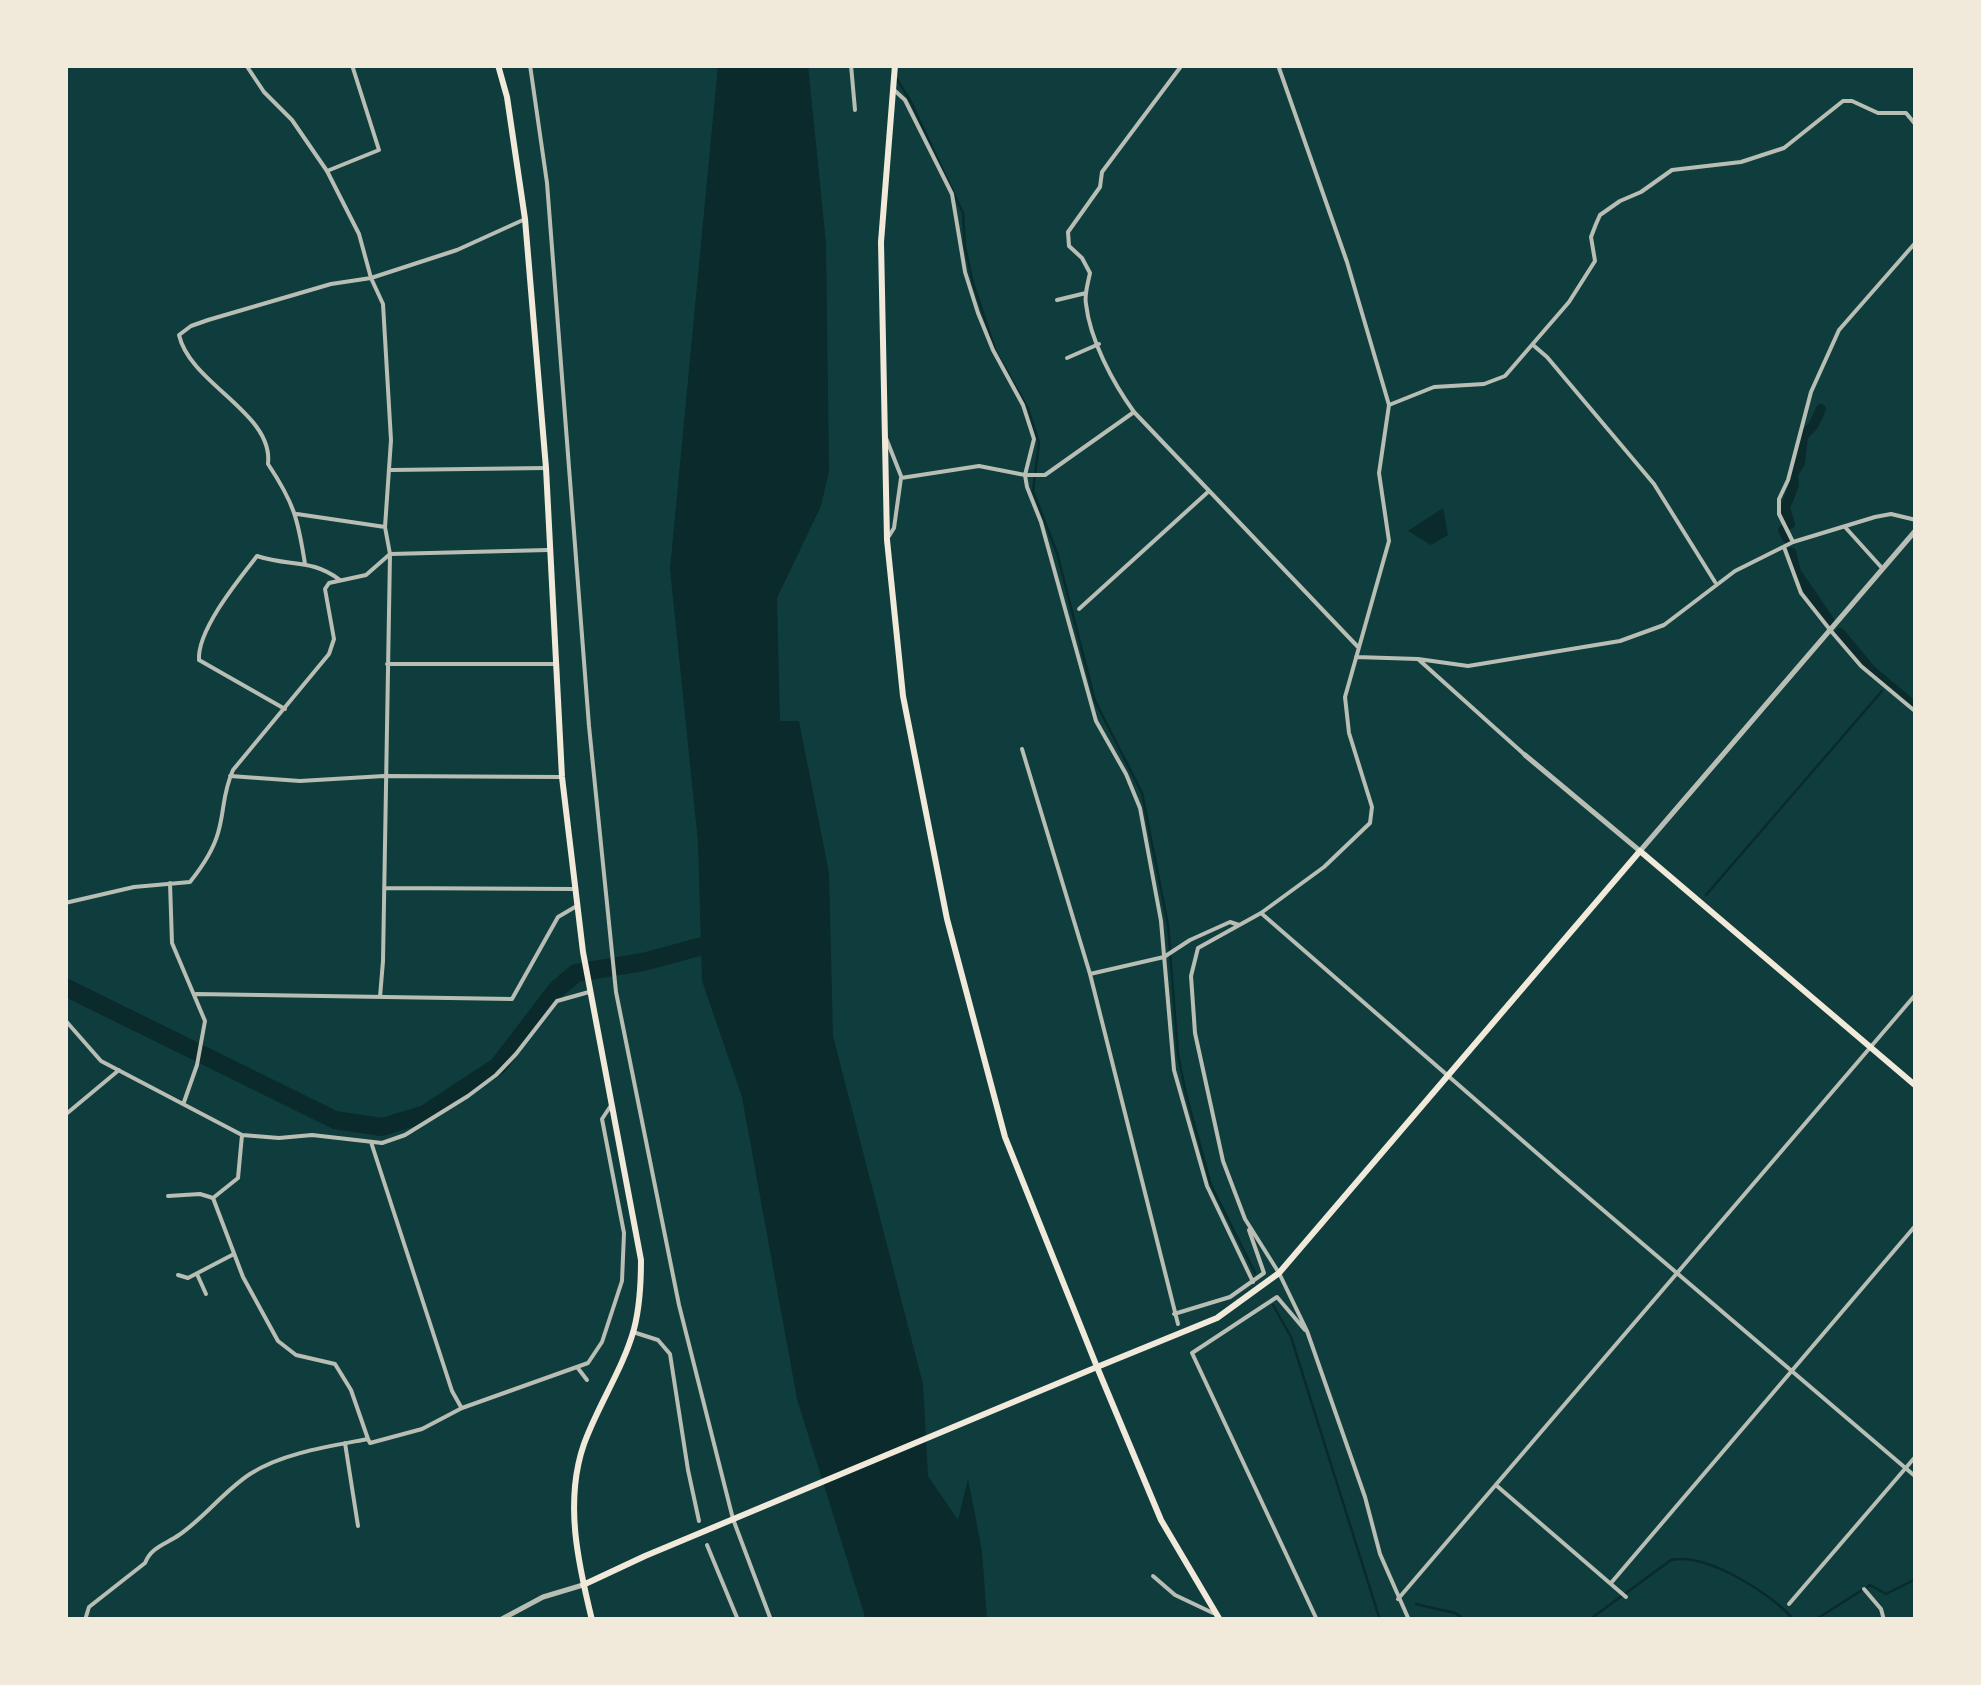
<!DOCTYPE html>
<html>
<head>
<meta charset="utf-8">
<style>
  body { margin:0 }
  #map { position:relative; width:1981px; height:1685px; overflow:hidden; background:#0f3d3e; font-family:"Nunito Sans",sans-serif }
  canvas { display:block }
  .frame { position:absolute; inset:0; border:68px solid #f1e9da; pointer-events:none }
</style>
</head>
<body>
<div id="map">
<canvas width="1981" height="1685"></canvas>
<div class="frame"></div>
</div>
<script>
const ctx = document.querySelector('canvas').getContext('2d');
ctx.lineJoin = 'round';
function fill(path, color) {
  ctx.fillStyle = color;
  ctx.fill(path, 'evenodd');
}
function trace(path, color, width, dash) {
  ctx.strokeStyle = color;
  ctx.lineWidth = width;
  ctx.lineCap = dash ? 'butt' : 'round';
  ctx.setLineDash(dash || []);
  ctx.stroke(path);
}
const water = new Path2D(`
  M718,65H808L826,243L829,471L821,506L777,598L780,721H799L829,873L833,1036L923,1384L928,1476L958,1520L968,1479L982,1551L987,1620H866L797,1399L742,1097L702,981L698,842L670,569Z
  M1443,508L1448,535L1431,545L1408,531Z`);
const stream = new Path2D(`
  M896,78L911,102L963,213L965,247L973,283L996,352L1028,408L1039,443L1033,491L1057,553L1095,701L1142,793L1168,925L1178,1055L1186,1094L1211,1185L1255,1273
  M1706,895L1882,691
  M1273,1305L1291,1337L1380,1620
  M1416,1604L1455,1613L1466,1620
  M1589,1620L1671,1560C1707,1553 1771,1593 1794,1620
  M1815,1620L1870,1585L1886,1594L1916,1579`);
const canal = new Path2D(`
  M1790,524L1785,508L1794,485L1793,474L1800,463L1803,436L1813,426L1821,409
  M1783,530L1787,538
  M1791,552L1796,572L1829,620
  M1840,633L1871,670L1916,708`);
const river = new Path2D(`
  M65,987L335,1120L382,1127L425,1114L498,1066L557,989L576,973L643,962L721,941`);
const minor = new Path2D(`
  M246,65L264,92L292,120L327,171L359,234L371,278L383,304L391,440L385,527L390,554L383,961L380,997
  M530,65L547,183L589,726L616,992L679,1305L733,1519L771,1620
  M851,65L855,110
  M1182,65L1102,172L1100,187L1068,232L1069,246L1082,258L1090,273C1088,283 1084,295 1086,304C1090,340 1113,383 1134,412L1358,647
  M1278,65L1347,262L1389,405L1379,473L1389,541L1345,697L1349,733L1372,807L1370,823L1324,867L1261,913L1198,948L1191,976L1195,1033L1223,1161L1245,1219L1279,1273L1307,1331L1365,1497L1380,1554L1409,1620
  M893,89L905,100L952,194L965,272L978,313L993,350L1023,405L1034,439L1025,475L1027,487L1041,522L1096,721L1126,774L1140,808L1161,921L1174,1070L1207,1186L1253,1282
  M327,171L379,150L352,65
  M1057,300L1086,293
  M1533,345L1547,357L1654,484L1715,582
  M1067,358L1099,344
  M1389,405L1434,387L1484,384L1505,376L1569,302L1595,261L1591,237L1596,224L1600,215L1620,201L1641,192L1672,170L1741,162L1784,148L1843,101H1852L1878,113H1906L1916,125
  M886,438L901,476
  M391,470L546,468
  M297,514L385,527
  M1845,527L1882,568
  M889,536L894,528L901,478L979,466L1025,475H1045L1134,412
  M1793,542L1779,514V499L1788,480L1811,392L1839,330L1916,242
  M1784,547L1801,593L1831,631L1861,666L1916,712
  M305,564C298,519 294,503 268,464C274,413 190,384 179,335L191,326L208,320L331,284L371,278L457,250L523,220
  M1079,609L1209,491
  M1356,657L1418,659L1468,666L1620,641L1664,625L1735,571L1793,542L1875,517L1891,514L1916,520
  M1418,659L1525,755
  M387,664H555
  M285,709L199,660C197,630 239,579 257,556C290,567 311,558 340,580
  M1022,749L1090,974L1178,1324
  M230,776L300,781L384,776L560,777
  M170,883L172,943L205,1021L197,1065L184,1102
  M384,888L574,889
  M65,903L134,887L190,882C202,867 213,851 218,833C225,809 222,795 233,770L329,654L334,639L325,589L329,583L366,575L390,554L548,550
  M1261,913L1562,1175L1916,1477
  M1090,974L1164,957L1190,940L1230,922L1239,925
  M196,994L512,999L558,917L575,907
  M65,1020L101,1061L242,1135L279,1138L312,1135L382,1143L405,1135L468,1096L496,1075L516,1054L557,1001L589,992
  M65,1115L119,1070
  M242,1135L238,1178L213,1198L243,1277L278,1341L296,1355L335,1364L351,1390L368,1439
  M371,1142L452,1391L461,1407
  M168,1196L200,1194L213,1198
  M197,1274L206,1294
  M178,1275L188,1278L234,1254
  M1174,1314L1230,1297L1264,1273L1249,1230
  M1305,1330L1277,1297L1192,1353L1317,1620
  M633,1332L658,1340L670,1354L688,1470L699,1521
  M577,1367L587,1380
  M345,1443L358,1526
  M1497,1486L1626,1597
  M707,1545L738,1620
  M1153,1576L1175,1595L1213,1613
  M1611,1583L1916,1225
  M1864,1589L1881,1609L1884,1620
  M1398,1599L1916,994
  M1789,1604L1916,1456
  M85,1620L89,1607L145,1563C151,1547 166,1544 179,1535C205,1517 224,1491 250,1474C282,1453 331,1446 368,1439L370,1443L422,1429L462,1408L588,1363L602,1342L622,1281L624,1233L602,1119L610,1107`);
const tertiary = new Path2D(`
  M1525,755L1640,851L1916,530
  M500,1620L543,1597L583,1585`);
const secondary = new Path2D(`
  M1220,1620L1161,1520L1097,1367L1217,1318L1279,1273L1640,851L1916,1086`);
const primary = new Path2D(`
  M498,65L507,97L525,219L546,468L562,777L583,952L641,1260C641,1283 640,1306 634,1329C623,1369 598,1405 584,1444C564,1501 578,1563 592,1620
  M583,1585L645,1556L1097,1367L1005,1137L947,919L903,696L887,540L881,242L895,65`);
fill(water, '#0a2a2b');
trace(stream, '#0a2a2b', 2.5);
trace(canal, '#0a2a2b', 10);
trace(river, '#0a2a2b', 18);
trace(minor, '#b8beb3', 4);
trace(tertiary, '#b8beb3', 5);
trace(secondary, '#f1e9da', 6);
trace(primary, '#f1e9da', 6);
</script>
</body>
</html>
